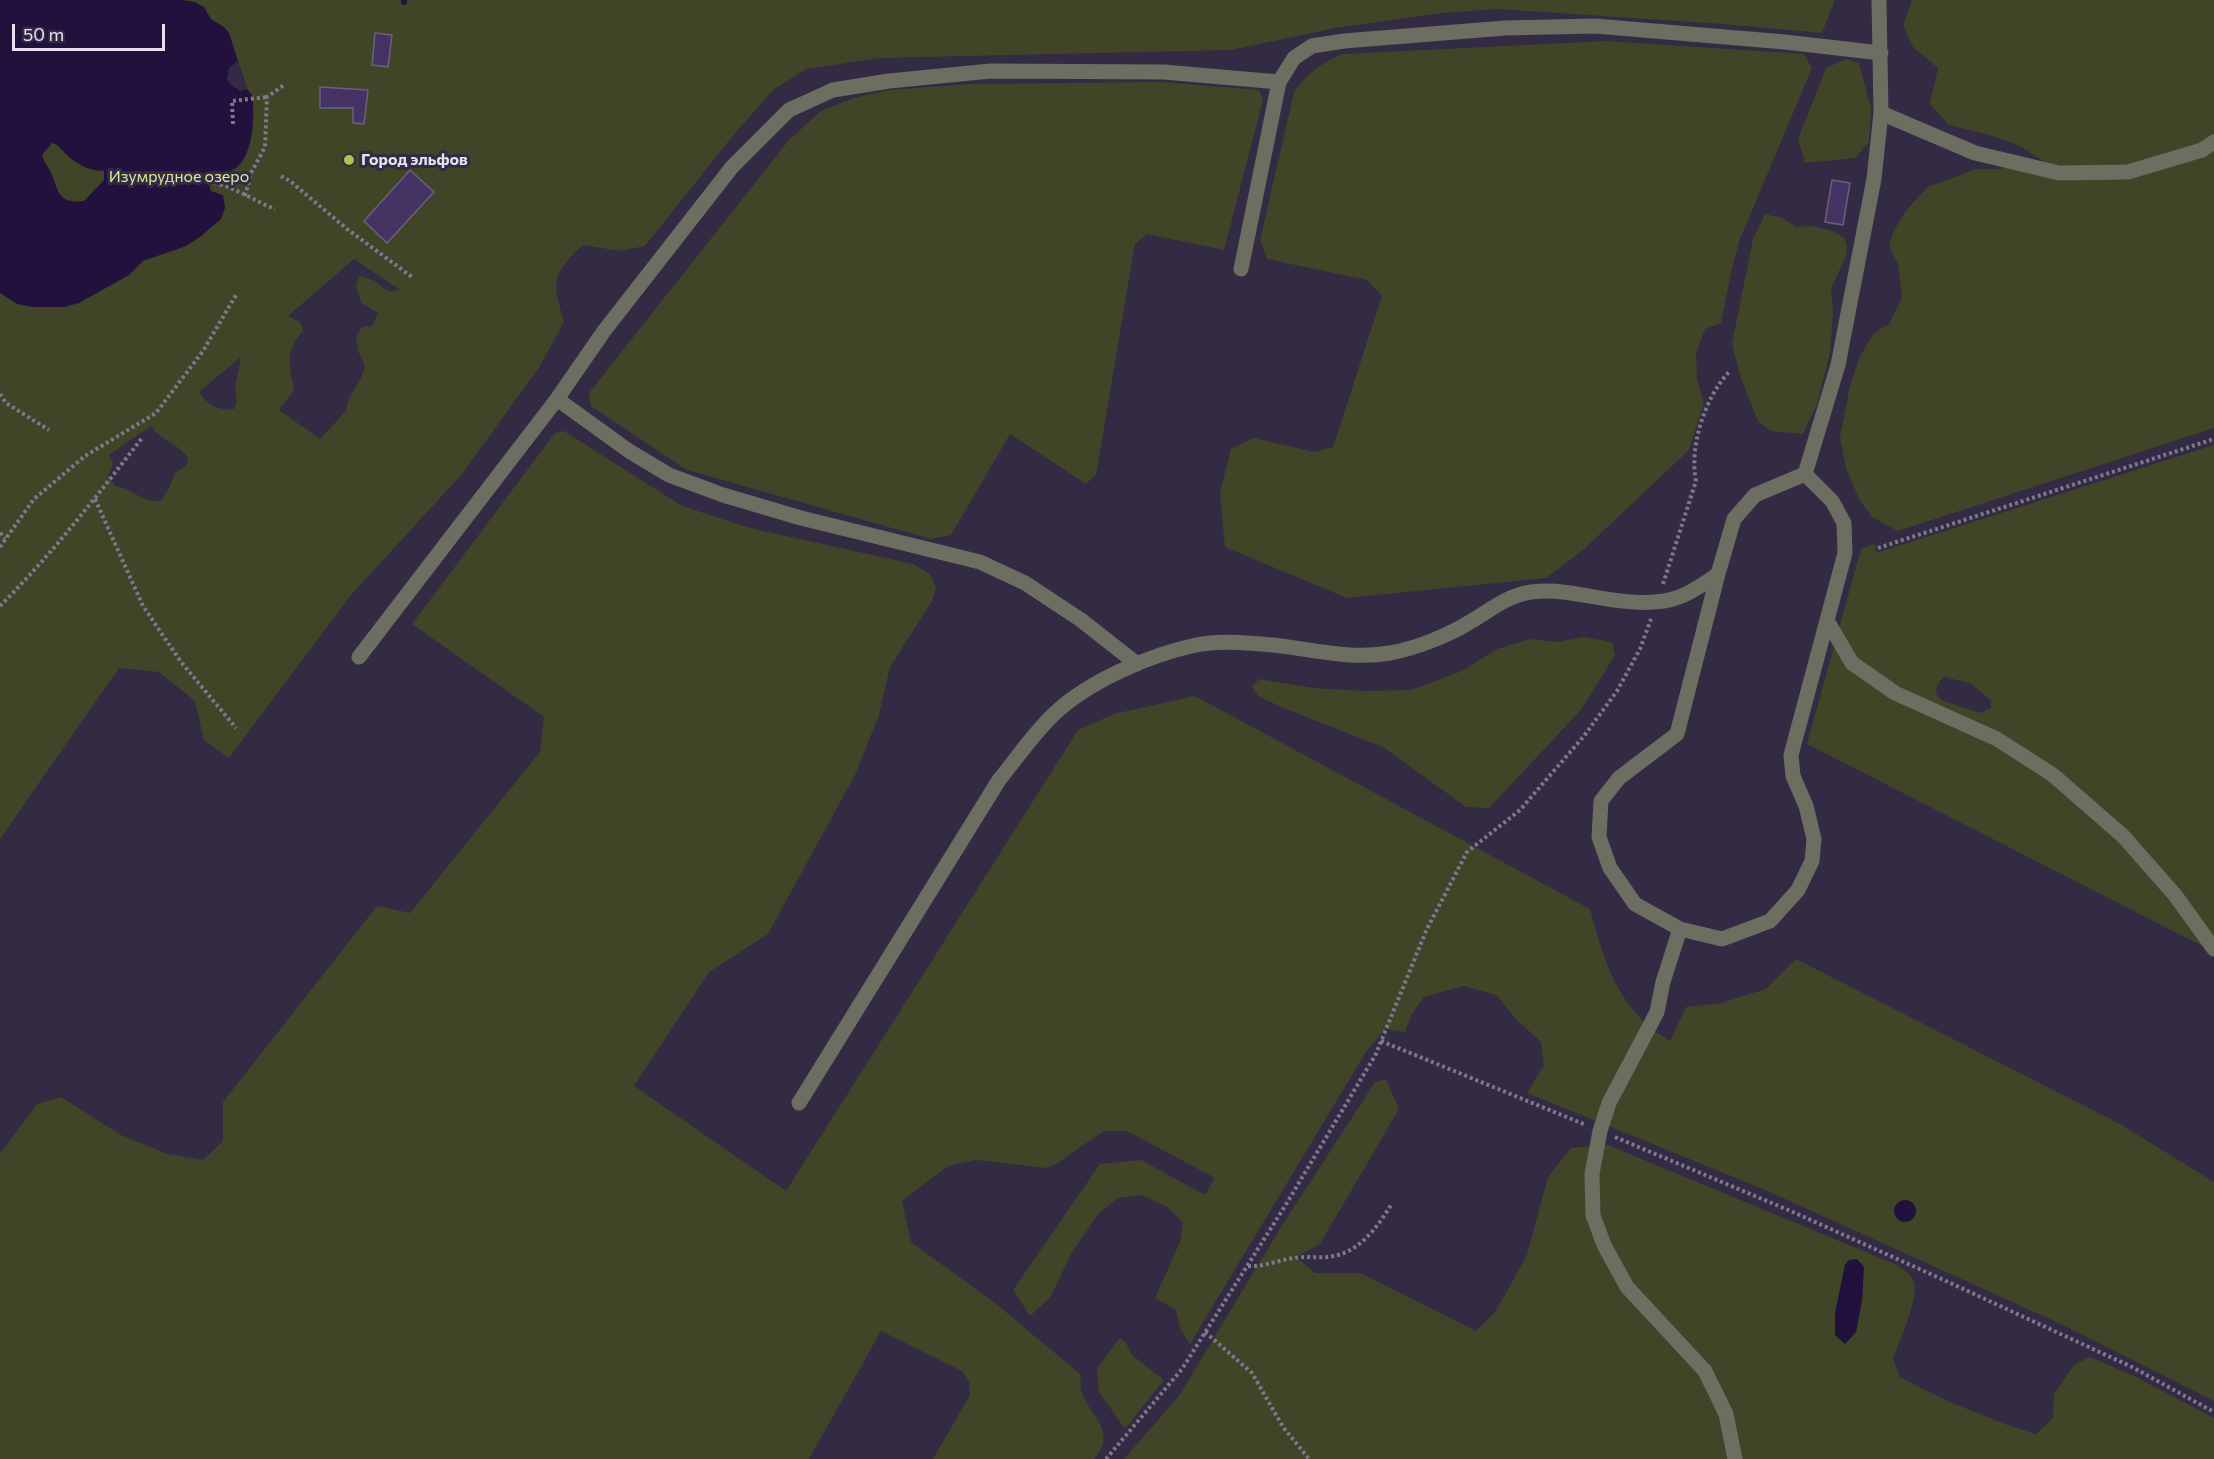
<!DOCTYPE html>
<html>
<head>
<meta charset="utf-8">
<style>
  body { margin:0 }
  #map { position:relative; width:2214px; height:1459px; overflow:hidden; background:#332a43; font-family:Commissioner,sans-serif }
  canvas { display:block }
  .scale { position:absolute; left:12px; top:24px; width:153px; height:27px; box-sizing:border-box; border:3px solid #e5e1f1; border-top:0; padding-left:8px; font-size:18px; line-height:21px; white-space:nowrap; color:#e5e1f1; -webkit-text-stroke:4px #332a43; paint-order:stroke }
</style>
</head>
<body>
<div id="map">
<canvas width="2214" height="1459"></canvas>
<div class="scale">50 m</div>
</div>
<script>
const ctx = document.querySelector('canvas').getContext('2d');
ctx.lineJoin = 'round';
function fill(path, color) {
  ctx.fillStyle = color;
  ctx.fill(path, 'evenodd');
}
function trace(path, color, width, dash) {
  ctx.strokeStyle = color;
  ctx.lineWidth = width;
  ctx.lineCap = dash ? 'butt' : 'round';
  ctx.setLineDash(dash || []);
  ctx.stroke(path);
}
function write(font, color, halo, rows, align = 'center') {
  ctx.font = font + ' Commissioner,sans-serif';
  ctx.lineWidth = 6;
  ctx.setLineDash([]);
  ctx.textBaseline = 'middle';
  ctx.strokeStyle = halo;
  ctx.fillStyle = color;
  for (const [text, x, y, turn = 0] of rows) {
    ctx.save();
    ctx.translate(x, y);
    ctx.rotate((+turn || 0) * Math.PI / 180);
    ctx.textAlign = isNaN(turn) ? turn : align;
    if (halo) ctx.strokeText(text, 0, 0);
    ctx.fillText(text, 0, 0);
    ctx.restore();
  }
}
const green = new Path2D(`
  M0,0H1835L1822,33L1722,24L1498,9L1443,13L1335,28L1231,50L880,58L806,69L773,90L731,138L645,246L620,251L583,245C550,276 553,281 564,322L540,366L462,474L351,595L229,758L204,740L195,701L159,672L119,668L0,839ZM354,259L399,289C385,295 383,286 373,280C369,278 363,277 359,276L356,286L361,303L378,313L372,326L362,327L356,336L358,351L365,366L361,378L349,398L346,411L320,439L279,410L294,390C290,364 283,354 303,331L300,322L288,316ZM241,357L235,388L237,402L234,409C218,411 208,405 199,392ZM151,426C161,442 181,444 188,459L186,466L175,473L169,488L161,501C141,503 133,488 115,486L108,475C113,467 115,463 109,455Z
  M1912,0H2214V428L1898,531L1872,517L1859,499L1846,468L1840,437L1850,386L1860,356L1874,333L1889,324L1902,297L1898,264L1889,246L1894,230L1908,208L1928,187L1976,169H1999L2043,161L2020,146L1993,136L1949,125L1930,104L1938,68L1913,47L1903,25Z
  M1606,41L1804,54L1812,68L1740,239L1732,268L1721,323L1705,329L1696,354L1697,379L1704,403L1689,450L1582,551L1546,578L1347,598L1225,547L1220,493L1231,449L1253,438L1315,452L1333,447L1382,296L1367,280L1267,259L1260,240L1294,92C1308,73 1321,63 1343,54Z
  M1846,59L1859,63L1871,108L1869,142L1855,158L1805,163L1798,139L1826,68Z
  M1160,82L1259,90L1263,100L1224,250L1147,234L1135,244L1096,475L1086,484L1010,434L951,535L931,539L687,470L591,406L589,393L789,140L821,111L854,98L889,90L971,84Z
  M1765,214L1782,218L1796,227L1812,226L1833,231L1844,238L1847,246L1846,256L1831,289L1833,313L1830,353L1817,404L1803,434L1771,431L1758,421L1740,376L1732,344L1753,239Z
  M564,431L682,506L750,528L913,564L930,574L936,587L932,601L890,667L879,715L855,775L768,934L709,972L634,1086L786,1191L1078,730L1114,714L1195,696L1590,909C1605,964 1618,1010 1670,1041L1686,1007L1721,1003L1766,989L1796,959L2120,1124L2214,1182V1401L2063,1325L1763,1189L1527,1093L1544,1065L1541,1042L1517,1020L1496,995L1464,986L1424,997L1412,1014L1405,1032L1385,1029L1366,1052L1190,1344L1180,1328L1176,1310L1155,1298L1180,1242L1183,1222L1166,1206L1141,1195L1118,1198L1099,1213L1071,1254L1050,1298L1030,1316L1013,1290L1100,1164L1141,1160L1205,1195L1215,1178L1127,1131H1104L1056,1164L1047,1168L976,1160L948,1166L902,1201L911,1242L995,1303L1080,1374C1081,1380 1080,1388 1082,1393C1091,1417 1118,1432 1094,1459H933L970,1395L969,1382L962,1371L881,1331L809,1459H0V1154L37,1104L61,1097L121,1135L168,1154L203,1160L223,1141V1102L377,906L410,913L540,752L544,717L412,624L555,433Z
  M2214,445V952L1807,744L1861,549L1875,544L1876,553ZM1944,677L1970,683L1991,700V708L1980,713L1941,700L1935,692L1939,682Z
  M1584,637L1612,642L1615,655L1581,710L1489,808L1466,807L1383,747L1283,708L1258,696L1252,687L1259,679L1314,688L1363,691L1411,690L1462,671L1497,649L1530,639L1556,642Z
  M1386,1079L1399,1109L1320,1244L1296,1257L1315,1273H1360L1476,1331L1496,1311L1527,1255L1548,1177L1571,1148L1608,1145L1897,1265C1904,1270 1911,1274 1914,1282C1919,1298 1899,1343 1893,1359L1900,1377L1921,1388L1952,1403L2010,1426L2036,1434L2053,1418L2054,1394L2074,1365L2090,1357L2134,1376L2214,1418V1459H1124L1179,1396L1279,1230L1375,1082ZM1849,1260L1864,1267L1862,1300L1856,1332L1835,1313L1845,1265Z
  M1120,1338L1126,1343L1132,1355L1164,1380L1125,1429L1099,1392L1097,1368Z`);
const water = new Path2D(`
  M0,0H182L195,2L204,7L211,19L224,27L229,33L247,89L252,95C256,120 253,183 213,171C208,177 208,183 211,191L223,195L225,208L221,219L200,237L186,246L143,261L129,275L79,303L64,307H33L17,304L0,293ZM52,143C59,145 59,147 64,152C74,163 88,171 104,171V180L84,201C57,204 59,191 51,173C48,166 44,163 42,155Z
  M1894 1211a11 11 0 1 1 22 0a11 11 0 1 1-22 0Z
  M1857,1259L1864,1267L1862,1300L1856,1332L1845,1344L1835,1335V1313L1845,1265L1849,1260Z`);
const pier = new Path2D(`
  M238,61L247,89L240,91L230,84L227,79L229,68Z`);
const stream = new Path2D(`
  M404,0V2`);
const building = new Path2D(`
  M375,33L392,35L388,67L372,65Z
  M320,87L368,90L364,124L353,123V108H320Z
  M410,170L434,192L387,243L364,221Z
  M1832,180L1850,183L1843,225L1825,222Z`);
const path = new Path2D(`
  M233,124L232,101L267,97
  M281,176L290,181L347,229L412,277
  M214,183C235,187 254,201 275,209
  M245,196L251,173L265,147L267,97L284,85
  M0,394L6,403L49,430
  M95,499L143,606L181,662L236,728
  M0,533L6,538
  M0,547L34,499L85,456L156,413L203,351L236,295
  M1878,548L2214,439
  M1663,584L1696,481C1689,447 1705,397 1729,372
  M0,606C52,554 97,496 142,438
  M1381,1041L1586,1125
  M1615,1137L1793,1212L1946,1281L2132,1367L2214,1412
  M1248,1266C1264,1267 1279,1260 1294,1258C1305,1256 1317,1258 1328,1257C1358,1254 1376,1229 1391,1205
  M1205,1332L1252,1373L1283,1427L1309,1459
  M1106,1459L1182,1369L1285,1206L1376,1054L1426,931L1467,852L1520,810L1584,736L1617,691L1640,649L1651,619`);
const minor = new Path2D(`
  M1881,113L1975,153L2059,173L2128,172L2202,150L2214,142
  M1241,269L1279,82L1294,58L1312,46L1344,41L1505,28L1595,26L1785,42L1881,53
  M557,399L629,451L669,475L723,495L801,518L980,562L1025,583L1081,620L1137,664
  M1805,474L1832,501L1844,523L1845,553L1791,755L1793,776L1806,806L1814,839L1812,861L1798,890L1770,921L1722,939L1680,929L1635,904L1610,868L1599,837L1601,801L1619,778L1677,734L1718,574L1734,519L1755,495Z
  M1805,474L1838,365L1874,179L1881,113L1879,0
  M1828,622L1852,663L1895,693L1997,739L2053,775L2123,836L2175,895L2214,949
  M359,657L557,399L604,331L732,167L789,110L833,90L889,81L991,71L1164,72L1279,82
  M1680,929L1663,982L1657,1012L1609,1103L1600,1131L1592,1174L1593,1215L1604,1245L1627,1287L1705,1371L1726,1414L1735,1459
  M799,1103L999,780C1017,758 1033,734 1054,714C1089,681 1149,655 1196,645C1220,640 1248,643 1273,645C1311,649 1351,660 1390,653C1417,648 1447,636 1470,622C1489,611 1508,595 1531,592C1551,589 1569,593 1589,596C1616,601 1653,607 1679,597C1693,592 1705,583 1718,574`);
const markers = [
  [349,160,6,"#b2c34c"]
];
const poiNames = [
  ["Город эльфов",361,160]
];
const parkNames = [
  ["Изумрудное озеро",179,177]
];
fill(green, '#404527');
fill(water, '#22113c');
fill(pier, '#332a43');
trace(stream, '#22113c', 6);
fill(building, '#453463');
trace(building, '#6a617d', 1.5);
trace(path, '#7f788d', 4, [3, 3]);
trace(minor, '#6b6e61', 15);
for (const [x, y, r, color] of markers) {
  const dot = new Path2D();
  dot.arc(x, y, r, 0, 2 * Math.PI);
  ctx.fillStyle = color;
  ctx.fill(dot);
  trace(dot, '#332a43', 2);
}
write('bold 16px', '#e5e1f1', '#332a43', poiNames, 'left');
write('16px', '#dceb95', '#332a43', parkNames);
</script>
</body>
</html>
